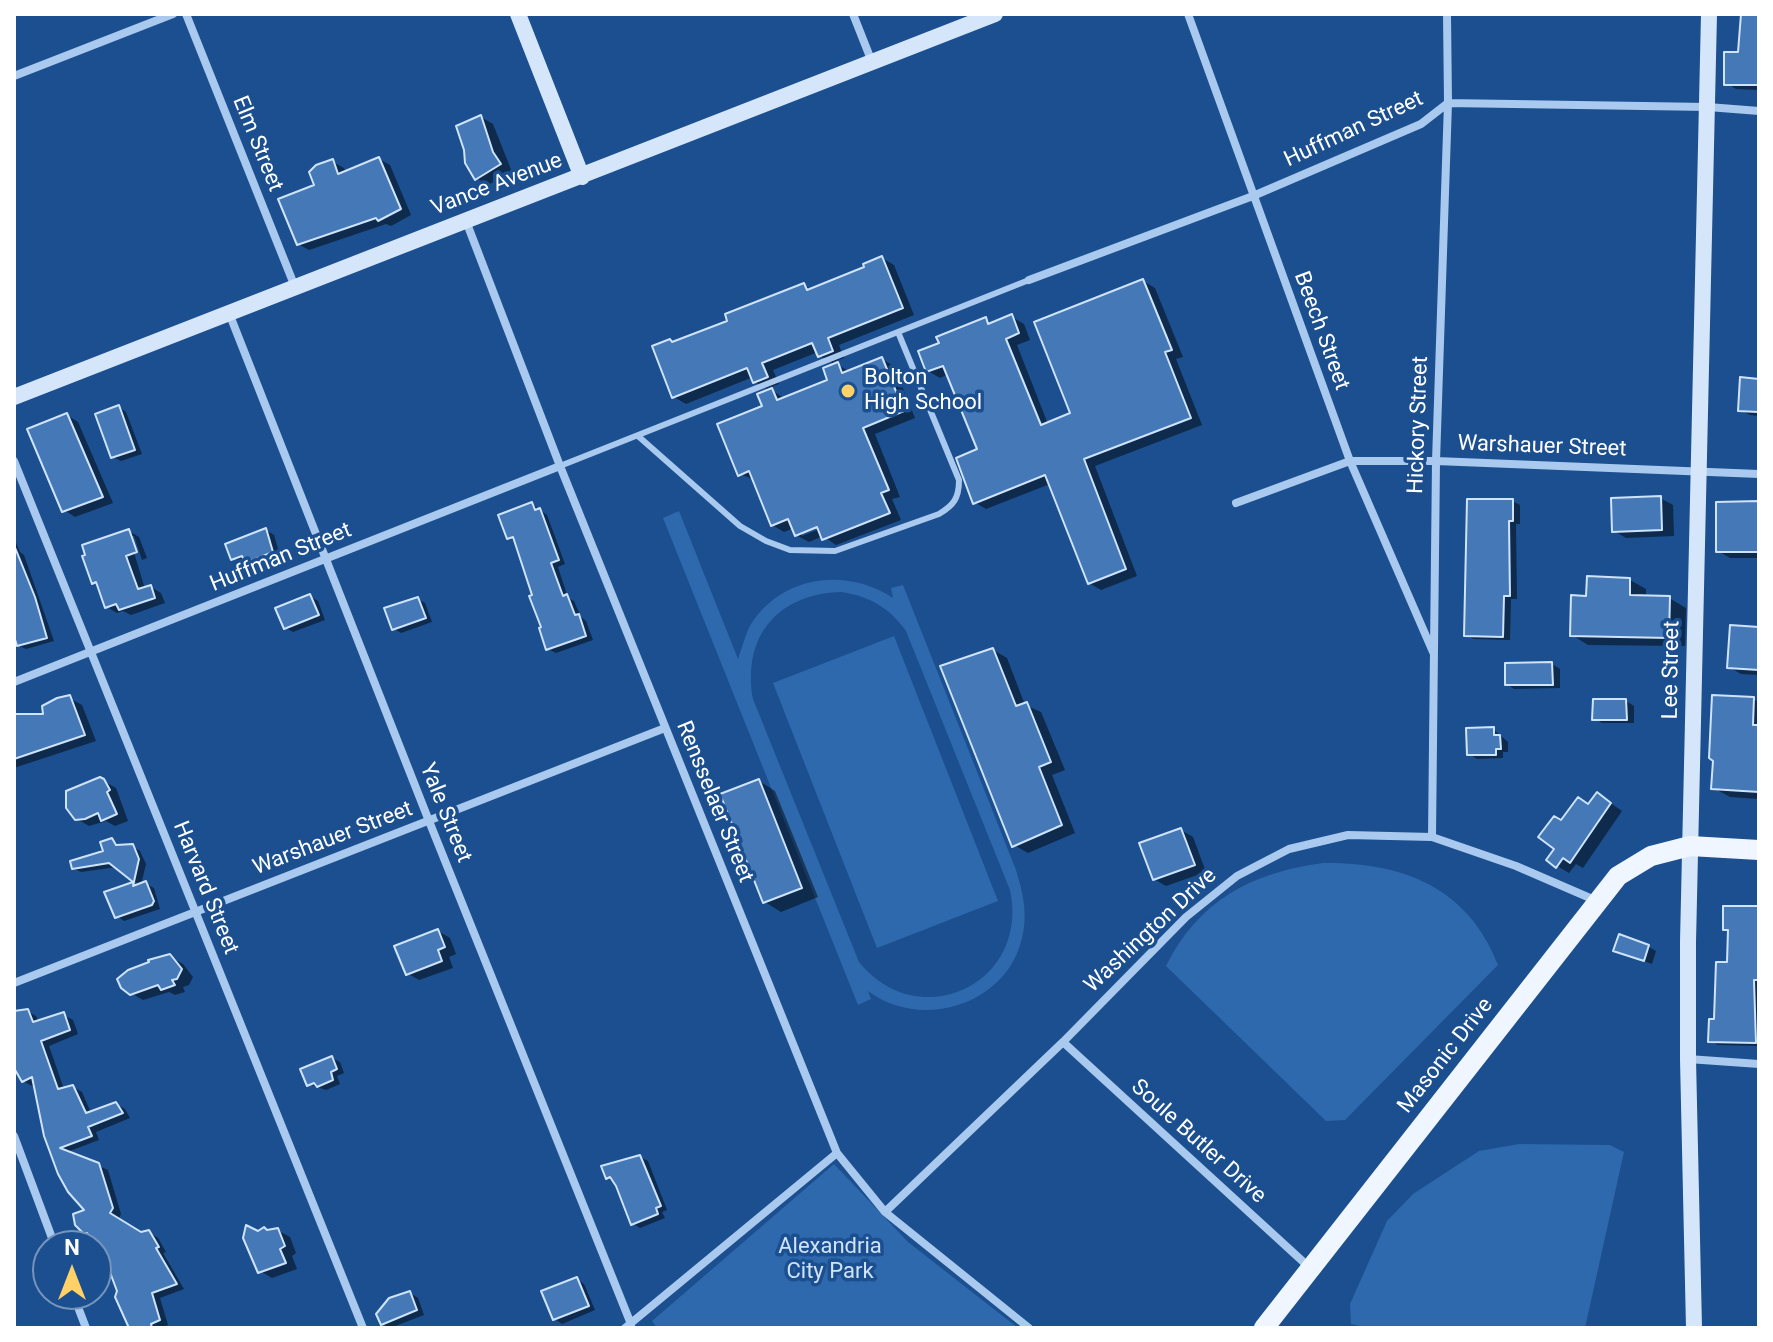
<!DOCTYPE html>
<html>
<head>
<meta charset="utf-8">
<style>
  body { margin:0 }
  #map { position:relative; width:1773px; height:1342px; overflow:hidden; background:#1b4f8f; font-family:Roboto,sans-serif }
  canvas { display:block }
  .frame { position:absolute; inset:0; border:16px solid #fff; pointer-events:none }
  .north { position:absolute; left:32px; top:1230px; width:80px; height:80px; box-sizing:border-box; background:#1b4f8f; border:2px solid #7695bc; border-radius:50%; rotate:0deg; font-size:22px; font-weight:700; line-height:32px; text-align:center; color:#fff }
  .north::after { content:''; display:block; margin:auto; width:28px; height:36px; background:#ffd166; clip-path:polygon(50% 0,100% 100%,50% 72%,0 100%) }
</style>
</head>
<body>
<div id="map">
<canvas width="1773" height="1342"></canvas>
<div class="frame"></div>
<div class="north">N</div>
</div>
<script>
const ctx = document.querySelector('canvas').getContext('2d');
ctx.lineJoin = 'round';
function fill(path, color) {
  ctx.fillStyle = color;
  ctx.fill(path, 'evenodd');
}
function trace(path, color, width, dash) {
  ctx.strokeStyle = color;
  ctx.lineWidth = width;
  ctx.lineCap = dash ? 'butt' : 'round';
  ctx.setLineDash(dash || []);
  ctx.stroke(path);
}
function write(font, color, halo, rows, align = 'center') {
  ctx.font = font + ' Roboto,sans-serif';
  ctx.lineWidth = 7;
  ctx.setLineDash([]);
  ctx.textBaseline = 'middle';
  ctx.strokeStyle = halo;
  ctx.fillStyle = color;
  for (const [text, x, y, turn = 0] of rows) {
    ctx.save();
    ctx.translate(x, y);
    ctx.rotate((+turn || 0) * Math.PI / 180);
    ctx.textAlign = isNaN(turn) ? turn : align;
    if (halo) ctx.strokeText(text, 0, 0);
    ctx.fillText(text, 0, 0);
    ctx.restore();
  }
}
const green = new Path2D(`
  M679,511L738,659C742,648 745,635 751,624C782,575 847,567 893,598L891,588L903,585L1016,870C1023,893 1028,914 1022,938C1007,1005 921,1031 868,991L871,999L858,1005L663,518ZM841,592C869,596 890,608 906,631L1010,890C1030,984 919,1036 859,962L753,699C742,636 778,594 841,592Z
  M894,636L998,901L877,948L773,683Z
  M1323,863C1402,862 1468,887 1498,965L1345,1120L1326,1121L1166,966C1199,900 1251,873 1323,863Z
  M1519,1144L1610,1145L1624,1152L1585,1328H1369L1351,1324L1350,1304L1387,1221L1413,1194L1479,1151Z
  M834,1164L908,1242L1018,1328H657L652,1321Z`);
const shadow = new Path2D(`
  M1759,17V90L1736,89L1726,83Z
  M481,117L493,124L512,172L488,185L476,178Z
  M379,159L390,165L411,215L391,226L386,224L309,250L298,244L317,186L333,162L344,168L346,173Z
  M882,258L894,265L914,315L839,345L844,358L833,362L850,372L882,359L894,366L915,418L875,434L900,497L892,499L901,520L836,545L823,536L809,542L796,535L794,528L784,532L772,525L755,480L740,474L771,391L755,382L753,377L686,404L674,397V344L730,322L804,285L812,290L867,268ZM818,352L820,356L836,365L830,381L784,398L768,388L779,384L773,370ZM826,522L827,526L802,536V531Z
  M1143,281L1155,288L1183,357L1176,359L1202,425L1095,466L1137,576L1101,590L1089,583L1050,484L986,509L974,502L980,450L949,374L940,378L928,371L985,320L992,324L1012,317L1024,324L1030,340L1017,345L1048,424L1073,414Z
  M1742,380L1759,381V416L1750,415L1740,410Z
  M119,407L126,412L142,454L121,461L113,457Z
  M67,415L78,422L113,503L75,517L64,510Z
  M1660,498L1673,505L1674,536L1626,538L1614,531Z
  M1512,501L1520,505V524H1516L1517,599H1511L1510,640L1474,639L1466,635Z
  M1759,503V558H1730L1718,551Z
  M532,504L547,515L565,564L558,567L568,598L574,601L581,617L586,621L593,640L556,653L548,649L535,596L517,542L509,538Z
  M266,530L274,535L280,556L254,566L233,558Z
  M129,531L139,537L147,558L142,560L134,536H129L145,589L151,587L161,593L165,603L131,615L123,611L117,613L107,607L99,585L94,582Z
  M14,538L20,552L24,555L54,641L26,649L14,644Z
  M1630,580L1646,589V598H1669L1686,608L1685,646L1588,645L1572,635L1588,598Z
  M310,596L318,601L325,620L293,632L286,628Z
  M418,599L425,603L432,622L401,633L393,628Z
  M1759,629V675L1741,674L1729,667Z
  M993,650L1007,658L1025,705L1041,712L1065,770L1052,775L1075,833L1028,853L1014,845Z
  M1552,664L1560,669V688L1514,689L1507,684Z
  M69,698L82,705L96,741L14,768V717L46,716Z
  M1753,699L1759,702V799L1730,797L1714,788Z
  M1626,701L1634,706V723H1602L1594,718Z
  M1493,729L1508,742V752H1503V758L1477,759L1469,754Z
  M100,779L116,788L128,821L115,826L106,821L89,826L77,819Z
  M759,781L775,791L818,897L781,912L765,902Z
  M1609,802L1622,811L1583,868L1576,864L1569,873L1557,866V848L1562,822L1589,806Z
  M1181,830L1193,837L1206,872L1166,886L1154,879Z
  M112,840L121,847L132,846L140,851L146,864L141,885L146,884L154,888L160,909L124,921L117,916L107,893L137,883L117,867L81,872L73,868L106,852Z
  M1725,908H1759V1046L1718,1045L1710,1041L1729,964L1730,932L1725,929Z
  M438,931L450,938L456,954L449,957L453,968L419,980L407,973Z
  M1649,947L1656,951L1652,964L1615,950Z
  M170,957L183,964L193,977L189,985L183,987L185,992L175,995L169,992L143,1000L131,993Z
  M27,1011L36,1016L39,1022L64,1015L73,1020L78,1034L49,1046L64,1089L73,1087L82,1092L91,1113L116,1104L125,1109L130,1118L96,1132L99,1140L67,1152L108,1170L121,1214L118,1220L141,1234L149,1232L158,1238L166,1252L163,1253L184,1289L160,1298L168,1325L161,1328H131L119,1290L111,1270L105,1267L100,1248L77,1224L87,1211L69,1191L36,1084L32,1086L23,1081L14,1063V1013Z
  M332,1058L340,1062L344,1073L337,1076L340,1084L326,1090L308,1084Z
  M640,1157L648,1161L667,1210L662,1212L665,1218L640,1228L632,1223L616,1183L607,1178Z
  M277,1230L290,1237L296,1253L292,1256L297,1269L272,1278L260,1271L258,1234Z
  M577,1279L584,1284L595,1310L562,1324L555,1319Z
  M410,1293L418,1298L424,1315L390,1328L382,1324Z`);
const building = new Path2D(`
  M1741,14L1759,15V85H1724V52H1738Z
  M481,115L493,152L501,164L475,180L465,163L464,150L456,126Z
  M379,157L401,209L378,221L376,218L297,245L278,199L314,185L309,172L316,165L333,159L338,174Z
  M882,256L903,308L828,338L833,351L818,357L812,343L762,363L768,377L753,383L747,368L672,398L652,346L670,339L672,342L727,321L725,314L804,283L807,290L864,267L863,264Z
  M1143,279L1172,350L1165,352L1191,418L1084,459L1126,569L1088,584L1045,475L973,504L956,458L977,449L943,366L926,372L918,351L939,343L936,337L986,317L988,324L1012,314L1019,333L1006,339L1041,425L1070,413L1034,322Z
  M882,357L904,411L863,428L889,490L881,493L890,513L822,540L817,527L795,536L788,519L771,526L749,471L738,476L717,424L762,406L757,394L772,388L777,400L827,380L823,368L838,362L842,373Z
  M1740,377L1759,379L1758,412L1738,411Z
  M119,405L135,450L111,458L95,414Z
  M67,413L103,497L62,512L27,429Z
  M1661,496L1662,530L1612,532L1611,498Z
  M1467,499H1513V521H1509L1510,596H1504L1503,637L1464,636Z
  M1759,501V552H1716V502Z
  M532,502L535,510L540,508L559,560L551,563L563,596L567,594L575,615L579,614L586,636L546,650L539,628L541,627L529,596L532,595L513,537L507,539L498,515Z
  M266,528L273,552L245,563L242,556L231,560L225,544Z
  M129,529L137,552L126,556L138,589L151,585L155,598L119,610L116,604L105,608L96,582L92,584L82,556L85,555L82,545Z
  M14,545L35,597L47,638L17,646L14,636Z
  M1587,576L1630,578V595L1670,596L1669,638L1570,636L1571,595L1586,596Z
  M310,594L319,615L284,629L275,608Z
  M418,597L426,618L392,630L384,608Z
  M1730,625L1759,627V670L1727,668Z
  M993,648L1016,706L1027,702L1051,762L1039,767L1062,825L1012,847L940,666Z
  M1552,662L1553,685H1505V663Z
  M70,695L85,735L14,759V714H43L42,706L57,698Z
  M1712,695L1754,697L1753,725H1759V792L1711,789L1713,761L1709,758Z
  M1593,699H1626L1627,720H1592Z
  M1494,727V735H1500L1501,749H1496V755H1467L1466,728Z
  M100,777L104,779L110,790L107,792L117,814L101,821L98,813L85,819L75,820L66,808V791Z
  M759,779L802,888L763,903L720,794Z
  M1597,792L1611,803L1570,863L1563,858L1556,868L1546,860L1554,849L1538,837L1554,816L1561,820L1578,797L1588,804Z
  M1181,828L1195,865L1153,880L1139,843Z
  M112,838L116,845L133,844L139,859L133,886L146,881L154,901L152,905L115,918L104,892L133,882L109,863L72,869L70,861L103,851L100,842Z
  M1723,906H1759L1758,980H1754L1756,1043L1708,1042L1709,1019H1714L1716,962H1727L1728,930H1723Z
  M438,929L445,947L438,950L442,961L406,975L394,946Z
  M1619,934L1649,945L1644,961L1613,951Z
  M170,954L182,969L177,979L172,980L175,985L161,990L158,985L130,995L121,988L117,979L128,970L149,962L148,960Z
  M28,1009L33,1022L64,1012L70,1030L41,1041L58,1089L73,1085L86,1113L116,1102L123,1113L88,1127L92,1136L60,1148L99,1163L113,1208L110,1213L141,1232L149,1230L159,1247L156,1248L177,1284L152,1293L160,1320L151,1324L152,1328H129L115,1297L117,1291L108,1267L104,1268L100,1259L96,1261V1246L87,1233L84,1234L75,1225L73,1214L84,1210L68,1192L58,1174L44,1136L32,1077L22,1082L14,1068V1011Z
  M332,1056L337,1069L331,1072L333,1080L317,1087L314,1083L307,1086L300,1069Z
  M640,1155L661,1206L656,1208L658,1214L631,1225L616,1186L610,1177L606,1179L601,1166Z
  M246,1225L258,1231L264,1227L267,1230L278,1228L285,1246L280,1249L286,1263L258,1273L243,1238Z
  M577,1277L589,1306L553,1320L541,1291Z
  M410,1291L417,1310L381,1325L376,1314L389,1298Z`);
const lane = new Path2D(`
  M638,436L740,526L766,541L790,550L835,551L939,514C954,505 959,498 959,480L898,332
  M560,466L1029,280`);
const street = new Path2D(`
  M186,14L295,287
  M853,14L872,62
  M1188,14L1350,461L1433,652
  M14,76L173,14
  M466,221L560,466L837,1153L885,1212L1029,1328
  M1029,280L1253,196L1421,124L1448,103L1708,107L1759,111
  M229,313L429,821L631,1324
  M14,461L363,1328
  M1236,503L1350,461H1436L1759,474
  M14,682L560,466
  M1432,837L1436,461L1448,103L1447,14
  M14,983L665,728
  M1063,1042L1310,1268
  M1688,1059L1759,1064
  M14,1136L55,1246
  M885,1212L1063,1042L1186,917L1237,876L1289,849L1348,835L1432,837L1516,866L1597,901
  M73,1294L86,1328
  M625,1328L837,1153`);
const secondary = new Path2D(`
  M518,14L582,177
  M14,397L995,14
  M1694,1328L1688,1059V942L1709,14`);
const primary = new Path2D(`
  M1264,1328L1618,876L1651,856L1690,846L1759,850`);
const markers = [
  [848,391,8,"#ffd166"]
];
const streetNames = [
  ["Huffman Street",1354,130,-25],
  ["Elm Street",257,144,68],
  ["Vance Avenue",497,185,-21],
  ["Beech Street",1321,331,70],
  ["Hickory Street",1419,425,-88],
  ["Warshauer Street",1542,447,2],
  ["Huffman Street",281,558,-22],
  ["Lee Street",1672,670,-89],
  ["Rensselaer Street",714,802,68],
  ["Yale Street",445,813,68],
  ["Warshauer Street",333,839,-21],
  ["Harvard Street",205,888,68],
  ["Washington Drive",1151,931,-43],
  ["Masonic Drive",1446,1056,-52],
  ["Soule Butler Drive",1198,1142,42]
];
const poiNames = [
  ["Bolton",864,378],
  ["High School",864,403]
];
const parkNames = [
  ["Alexandria",830,1247],
  ["City Park",830,1272]
];
fill(green, '#2e69ad');
fill(shadow, '#0007');
fill(building, '#4478b7');
trace(building, '#cfe3fa', 2);
trace(lane, '#a9c9ee', 6);
trace(street, '#a9c9ee', 8);
trace(secondary, '#d6e6fa', 16);
trace(primary, '#f0f6ff', 20);
for (const [x, y, r, color] of markers) {
  const dot = new Path2D();
  dot.arc(x, y, r, 0, 2 * Math.PI);
  ctx.fillStyle = color;
  ctx.fill(dot);
  trace(dot, '#1b4f8f', 3);
}
write('22px', '#fff', '#1b4f8f', streetNames);
write('22px', '#fff', '#1b4f8f', poiNames, 'left');
write('22px', '#cfe3fa', '#1b4f8f', parkNames);
</script>
</body>
</html>
